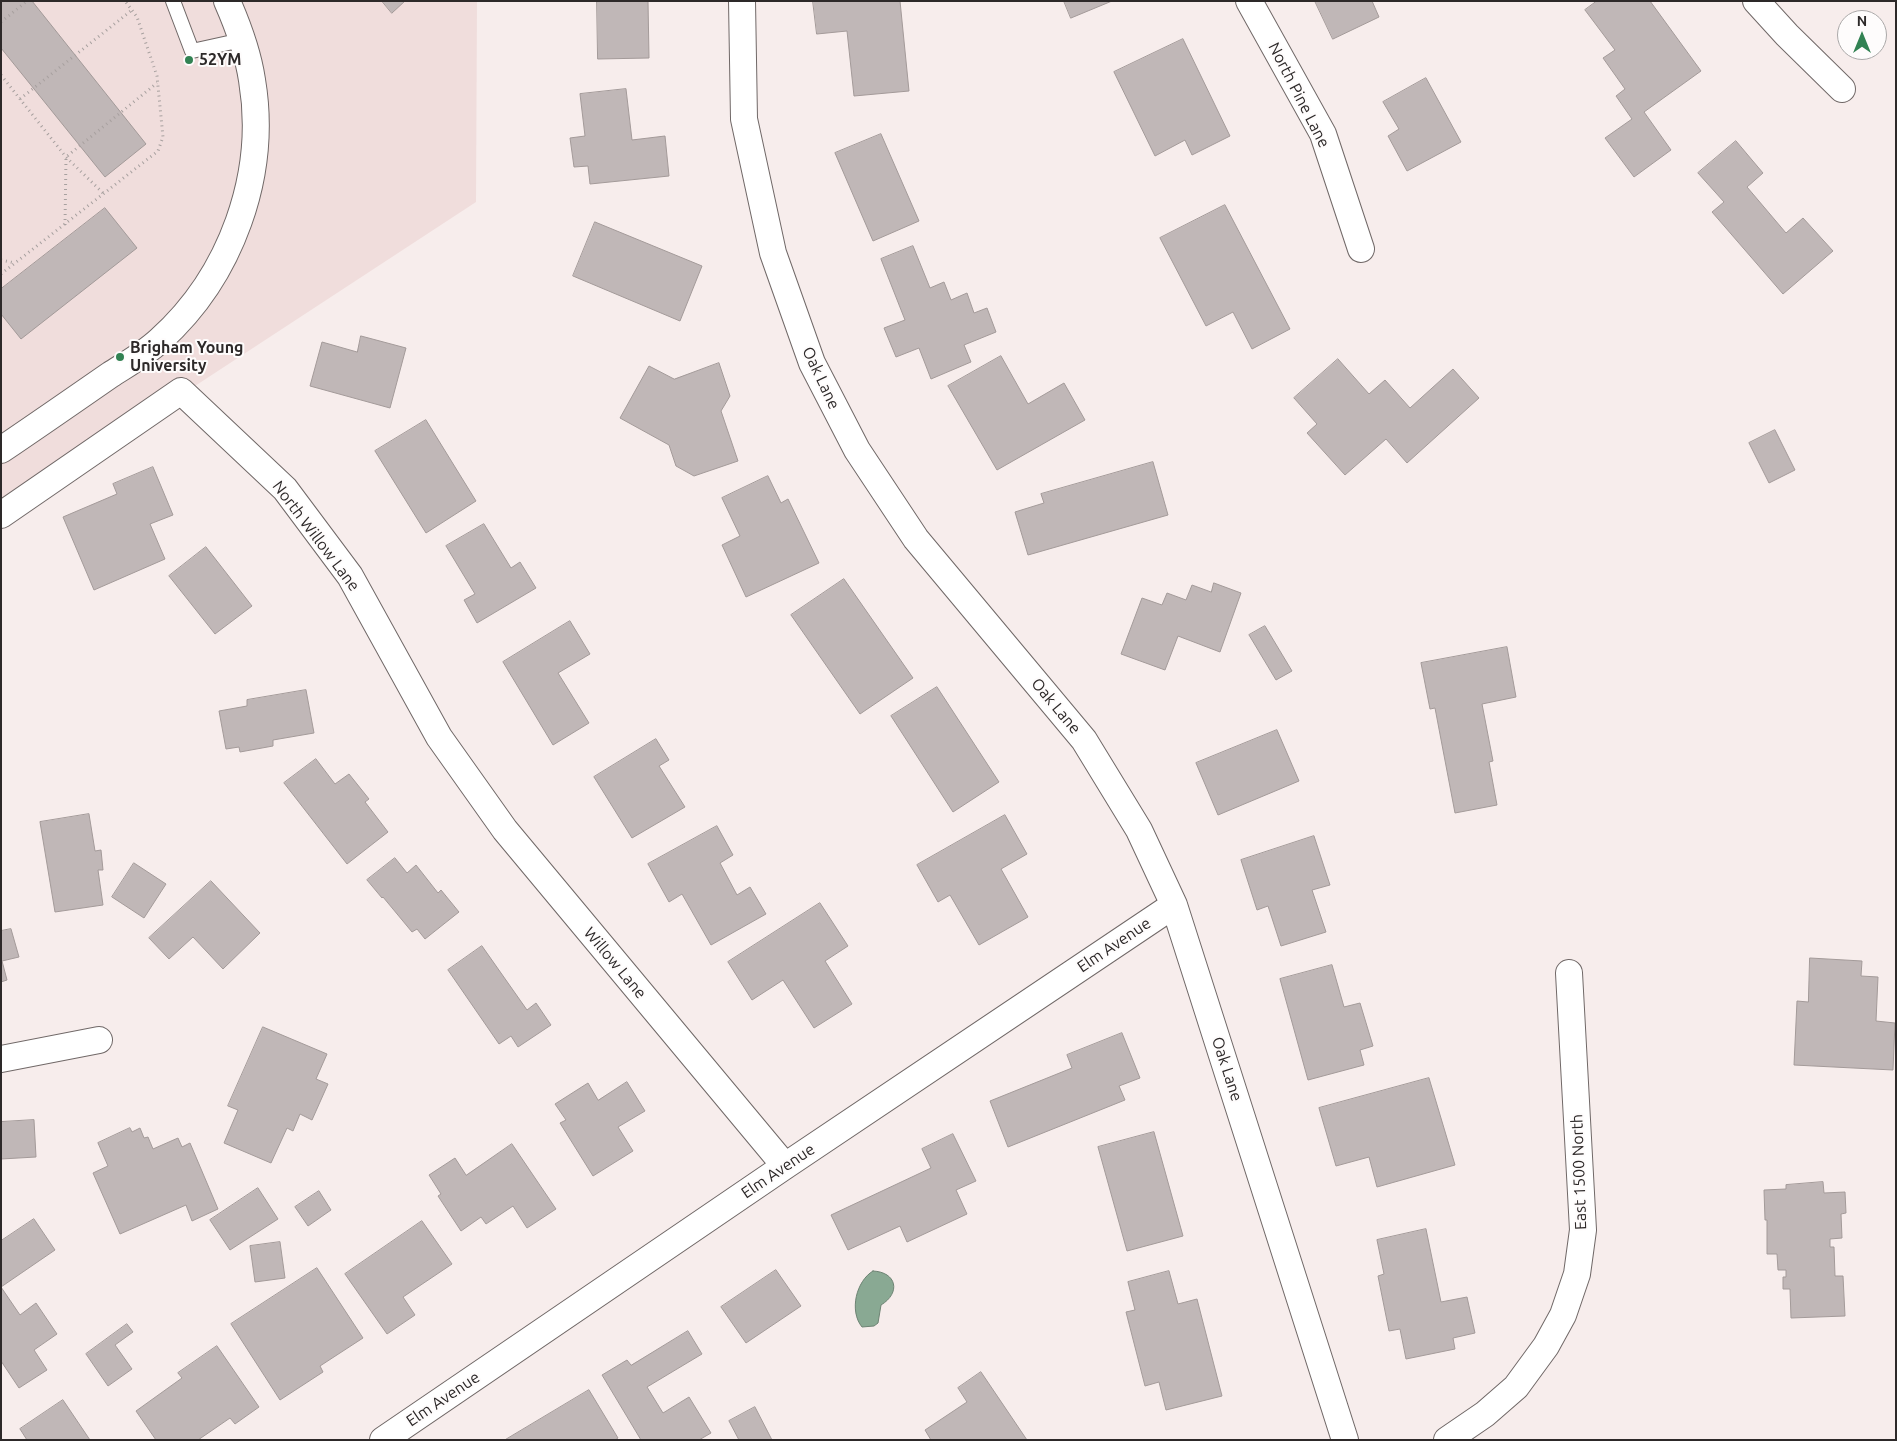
<!DOCTYPE html>
<html>
<head>
<meta charset="utf-8">
<style>
  body { margin:0 }
  #map { position:relative; width:1897px; height:1441px; overflow:hidden; background:#f7edec; font-family:Ubuntu,sans-serif }
  canvas { display:block }
  .frame { position:absolute; inset:0; border:2px solid #2d2929; pointer-events:none }
  .north { position:absolute; left:1837px; top:10px; width:50px; height:50px; box-sizing:border-box; background:#fefcfc; border:1px solid #aaa8a8; border-radius:50%; rotate:0deg; font-size:14px; font-weight:700; line-height:20px; text-align:center; color:#2d2929 }
  .north::after { content:''; display:block; margin:auto; width:18px; height:22px; background:#328253; clip-path:polygon(50% 0,100% 100%,50% 72%,0 100%) }
</style>
</head>
<body>
<div id="map">
<canvas width="1897" height="1441"></canvas>
<div class="frame"></div>
<div class="north">N</div>
</div>
<script>
const ctx = document.querySelector('canvas').getContext('2d');
ctx.lineJoin = 'round';
function fill(path, color) {
  ctx.fillStyle = color;
  ctx.fill(path, 'evenodd');
}
function trace(path, color, width, dash) {
  ctx.strokeStyle = color;
  ctx.lineWidth = width;
  ctx.lineCap = dash ? 'butt' : 'round';
  ctx.setLineDash(dash || []);
  ctx.stroke(path);
}
function write(font, color, halo, rows, align = 'center') {
  ctx.font = font + ' Ubuntu,sans-serif';
  ctx.lineWidth = 4;
  ctx.setLineDash([]);
  ctx.textBaseline = 'middle';
  ctx.strokeStyle = halo;
  ctx.fillStyle = color;
  for (const [text, x, y, turn = 0] of rows) {
    ctx.save();
    ctx.translate(x, y);
    ctx.rotate((+turn || 0) * Math.PI / 180);
    ctx.textAlign = isNaN(turn) ? turn : align;
    if (halo) ctx.strokeText(text, 0, 0);
    ctx.fillText(text, 0, 0);
    ctx.restore();
  }
}
const built = new Path2D(`
  M1,1H477L476,202L1,513Z`);
const water = new Path2D(`
  M873,1271C897,1272 901,1293 881,1305L878,1323L874,1326L862,1327C849,1311 856,1281 873,1271Z`);
const building = new Path2D(`
  M1,1H32L146,144L105,177L1,48Z
  M382,1H405L392,13Z
  M597,1H648L649,58L598,59Z
  M813,1H900L909,91L854,96L847,31L817,34Z
  M1064,1H1112L1071,18Z
  M1315,1H1372L1379,17L1333,39Z
  M1597,1H1650L1701,71L1644,112L1671,150L1634,177L1605,138L1632,119L1616,96L1625,89L1603,58L1615,50L1585,10Z
  M1183,39L1230,136L1192,155L1185,140L1155,156L1114,72Z
  M1426,78L1461,142L1407,171L1388,136L1399,129L1383,102Z
  M626,89L632,140L665,136L669,176L590,184L588,166L574,167L570,138L585,136L580,94Z
  M881,134L919,221L873,241L835,153Z
  M1736,141L1763,173L1747,187L1786,233L1803,218L1833,251L1783,294L1712,212L1724,202L1698,173Z
  M1225,205L1290,329L1252,349L1233,312L1206,326L1160,238Z
  M105,208L137,248L21,339L1,314V289Z
  M595,222L702,266L680,321L573,276Z
  M913,246L930,288L944,282L951,300L967,293L974,313L987,308L996,332L964,345L971,362L931,379L919,348L896,357L884,328L905,320L881,259Z
  M361,336L406,348L390,408L310,386L322,342L357,352Z
  M1001,356L1028,404L1064,383L1085,420L997,470L948,386Z
  M1338,359L1369,394L1385,380L1410,408L1453,369L1479,398L1407,463L1386,439L1345,475L1307,433L1317,424L1294,398Z
  M719,363L730,396L721,411L738,461L694,476L676,466L669,445L620,418L649,366L674,379Z
  M426,420L476,501L426,533L375,451Z
  M1775,430L1795,470L1769,483L1749,443Z
  M1153,462L1168,515L1028,555L1015,512L1044,503L1041,494Z
  M153,467L173,515L150,524L165,559L94,590L63,517L117,494L113,484Z
  M768,476L781,503L788,499L819,563L746,597L722,545L740,536L722,498Z
  M484,524L511,568L520,562L536,588L477,623L464,600L475,594L446,546Z
  M206,547L252,606L215,634L169,576Z
  M844,579L913,678L860,714L791,615Z
  M1214,583L1241,593L1220,652L1178,636L1165,670L1121,654L1142,598L1162,605L1167,593L1186,600L1192,585L1211,592Z
  M570,621L590,654L558,673L589,723L553,745L503,662Z
  M1265,626L1292,671L1276,680L1249,635Z
  M1507,647L1516,697L1482,704L1493,761L1489,762L1497,805L1455,813L1435,708L1430,709L1421,663Z
  M937,687L999,782L953,812L891,716Z
  M306,690L314,733L273,740V746L240,752L239,747L226,749L219,711L247,706V700Z
  M1277,730L1299,781L1218,815L1196,763Z
  M656,739L669,760L659,766L685,807L632,838L594,777Z
  M316,759L335,784L349,774L369,799L365,802L388,832L347,864L284,783Z
  M89,814L95,851L101,850L103,870H98L103,905L55,912L40,822Z
  M1005,815L1027,854L1001,869L1028,917L979,945L950,895L938,902L917,865Z
  M717,826L733,855L720,863L737,895L750,887L766,914L711,945L682,894L669,902L648,864Z
  M1314,836L1330,885L1312,890L1326,932L1281,946L1268,906L1257,910L1241,860Z
  M395,858L407,873L416,865L438,893L441,890L459,912L425,939L417,929L412,932L383,897L382,898L367,880Z
  M134,863L166,884L144,918L112,897Z
  M211,881L260,933L223,969L193,937L169,959L149,938Z
  M820,903L848,946L825,961L852,1004L814,1028L783,980L752,1000L728,962Z
  M11,929L19,957L2,961L7,980L1,982V931Z
  M482,946L527,1010L536,1003L551,1025L518,1047L511,1036L499,1044L448,970Z
  M1810,958L1862,961L1861,976L1878,977L1876,1021L1895,1023L1893,1070L1794,1065L1797,1001L1808,1002Z
  M1332,965L1344,1007L1360,1003L1373,1046L1360,1050L1364,1065L1308,1080L1280,979Z
  M263,1027L327,1054L316,1079L328,1084L312,1120L300,1114L293,1131L287,1128L271,1163L224,1143L238,1110L228,1106Z
  M1122,1033L1140,1078L1119,1086L1125,1100L1008,1147L990,1101L1072,1068L1067,1055Z
  M1429,1078L1455,1165L1377,1187L1369,1157L1336,1166L1319,1108Z
  M627,1082L645,1111L618,1127L633,1151L593,1176L560,1123L566,1120L555,1104L588,1083L598,1100Z
  M34,1120L36,1157L1,1159V1122Z
  M130,1128L132,1132L140,1128L144,1138L148,1137L153,1149L178,1138L182,1147L190,1143L218,1209L192,1221L186,1205L120,1234L93,1173L108,1166L98,1143Z
  M1154,1132L1183,1236L1127,1251L1098,1147Z
  M953,1134L976,1181L956,1190L967,1214L907,1242L900,1226L848,1250L831,1215L931,1168L922,1149Z
  M512,1144L556,1209L527,1228L513,1206L486,1224L481,1217L461,1231L438,1196L441,1194L429,1175L455,1158L466,1175Z
  M1823,1182L1824,1193L1845,1192L1846,1213L1841,1214L1842,1238L1830,1239V1247H1834L1835,1276H1843L1845,1316L1791,1318L1790,1289H1783V1277H1786V1270H1778L1777,1254H1767V1220H1765L1764,1190L1786,1189V1185Z
  M258,1188L278,1219L230,1250L210,1220Z
  M319,1191L331,1210L308,1226L295,1207Z
  M34,1219L55,1250L1,1287V1241Z
  M422,1221L452,1264L403,1297L415,1315L387,1334L345,1274Z
  M1426,1229L1441,1302L1467,1297L1475,1333L1453,1338L1455,1349L1406,1359L1400,1329L1389,1331L1378,1276L1384,1274L1377,1240Z
  M280,1242L285,1278L255,1282L250,1246Z
  M317,1268L363,1338L320,1366L323,1372L280,1400L231,1324Z
  M776,1270L801,1306L746,1343L721,1307Z
  M1169,1271L1178,1304L1197,1299L1222,1396L1166,1410L1159,1382L1145,1386L1126,1312L1135,1310L1128,1282Z
  M1,1287L20,1315L36,1303L57,1334L34,1350L47,1370L19,1388L1,1361Z
  M127,1324L133,1332L115,1345L132,1369L108,1386L86,1354Z
  M688,1331L702,1354L647,1387L663,1413L689,1397L711,1433L699,1440H641L602,1375L627,1360L631,1365Z
  M217,1346L259,1407L235,1424L230,1418L198,1440H156L136,1411L182,1378L178,1373Z
  M981,1372L1027,1440H931L925,1430L967,1402L958,1388Z
  M589,1390L618,1438L615,1440H505Z
  M63,1400L90,1440H27L20,1429Z
  M755,1407L772,1440H739L729,1421Z`);
const path = new Path2D(`
  M1,22L27,1
  M1,75L66,157L104,194
  M20,99L132,10
  M65,225L66,157L157,83
  M1,260L15,263
  M1,274L158,151L163,137L157,76L137,17L125,1`);
const lane = new Path2D(`
  M173,1L192,51L242,40`);
const street = new Path2D(`
  M742,1L744,119L773,253L812,363L857,450L916,539L1084,740L1139,830L1174,905L1345,1440
  M1249,1L1323,134L1361,249
  M1756,1L1787,35L1842,89
  M1,450C38,425 74,400 110,375C127,364 145,354 160,340C231,276 268,175 252,80C248,53 238,26 227,1
  M1,515L181,391L285,489L350,576L439,737L505,830L785,1166
  M1,1059L99,1040
  M383,1440L785,1166L1174,905
  M1447,1440L1485,1414L1516,1387L1546,1346L1563,1315L1577,1274L1583,1230L1569,973`);
const markers = [
  [189,60,5,"#328253"],
  [120,357,5,"#328253"]
];
const poiNames = [
  ["52YM",199,60],
  ["Brigham Young",130,348],
  ["University",130,366]
];
const streetNames = [
  ["North Pine Lane",1299,95,63],
  ["Oak Lane",821,378,65],
  ["North Willow Lane",316,536,53],
  ["Oak Lane",1056,706,50],
  ["Elm Avenue",1114,945,-34],
  ["Willow Lane",615,963,50],
  ["Oak Lane",1227,1069,72],
  ["Elm Avenue",778,1171,-34],
  ["East 1500 North",1579,1172,-92],
  ["Elm Avenue",443,1399,-34]
];
fill(built, '#f0dddc');
fill(water, '#89a993');
trace(water, '#6d8373', 1);
fill(building, '#c0b7b7');
trace(building, '#a39a99', 1);
trace(lane, '#706867', 16);
trace(street, '#706867', 28);
trace(path, '#a7a09f', 3, [1, 4]);
trace(lane, '#fff', 14);
trace(street, '#fff', 26);
for (const [x, y, r, color] of markers) {
  const dot = new Path2D();
  dot.arc(x, y, r, 0, 2 * Math.PI);
  ctx.fillStyle = color;
  ctx.fill(dot);
  trace(dot, '#fefcfc', 2);
}
write('bold 16px', '#2d2929', '#fefcfc', poiNames, 'left');
write('16px', '#2d2929', '#fefcfc', streetNames);
</script>
</body>
</html>
